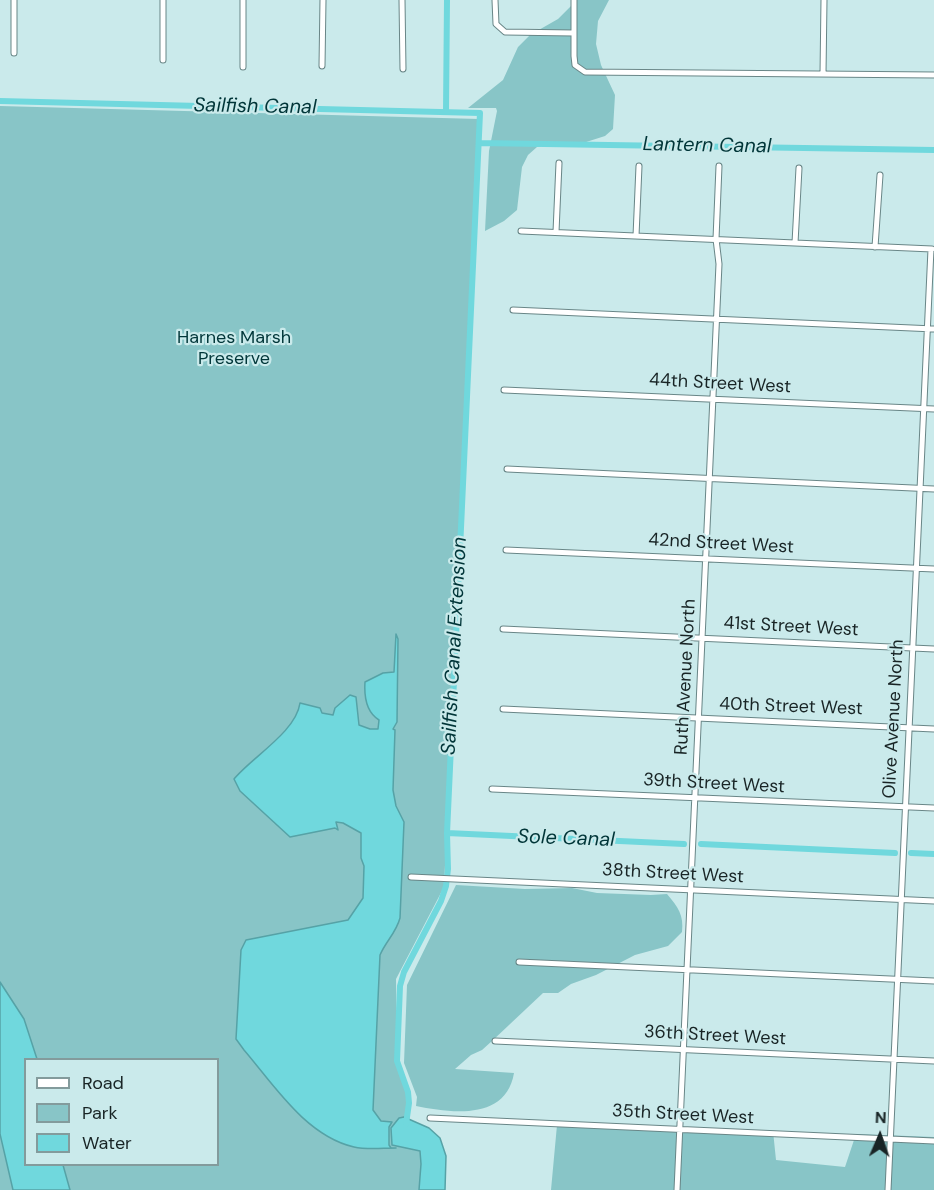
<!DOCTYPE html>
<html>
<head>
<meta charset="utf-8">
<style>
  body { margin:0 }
  #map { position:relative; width:934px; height:1190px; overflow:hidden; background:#caeaeb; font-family:"DM Sans",sans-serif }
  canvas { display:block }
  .legend { position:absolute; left:24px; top:1058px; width:195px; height:108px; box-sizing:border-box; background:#caeaeb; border:2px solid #839b9c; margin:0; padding:8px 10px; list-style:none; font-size:18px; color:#182425 }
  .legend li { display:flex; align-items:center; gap:12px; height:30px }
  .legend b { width:30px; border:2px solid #839b9c }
  .north { position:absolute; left:850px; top:1106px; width:60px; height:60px; -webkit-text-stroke:4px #caeaeb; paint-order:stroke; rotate:2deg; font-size:16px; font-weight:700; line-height:24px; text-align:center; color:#182425 }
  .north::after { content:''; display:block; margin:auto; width:21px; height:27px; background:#182425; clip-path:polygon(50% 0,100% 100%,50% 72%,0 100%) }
</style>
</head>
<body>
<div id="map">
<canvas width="934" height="1190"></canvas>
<ul class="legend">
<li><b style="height:8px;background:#fff"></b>Road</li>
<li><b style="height:16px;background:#88c5c7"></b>Park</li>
<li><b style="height:16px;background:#70d8dd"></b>Water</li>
</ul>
<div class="north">N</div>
</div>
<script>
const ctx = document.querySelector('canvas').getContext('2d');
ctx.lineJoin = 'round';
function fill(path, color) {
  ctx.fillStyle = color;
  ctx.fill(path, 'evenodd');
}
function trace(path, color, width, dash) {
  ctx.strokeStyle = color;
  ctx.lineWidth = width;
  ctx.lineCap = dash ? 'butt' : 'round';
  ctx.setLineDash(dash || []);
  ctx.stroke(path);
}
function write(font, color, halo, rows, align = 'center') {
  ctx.font = font + ' "DM Sans",sans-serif';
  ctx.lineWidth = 4.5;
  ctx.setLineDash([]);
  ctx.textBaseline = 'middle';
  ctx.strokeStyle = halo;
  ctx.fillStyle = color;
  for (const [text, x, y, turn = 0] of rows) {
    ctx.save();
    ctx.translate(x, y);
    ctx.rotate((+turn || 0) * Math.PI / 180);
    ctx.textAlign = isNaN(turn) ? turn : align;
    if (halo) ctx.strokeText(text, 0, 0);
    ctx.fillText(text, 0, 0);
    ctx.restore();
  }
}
const green = new Path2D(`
  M574,0H609L598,21L596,44L601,65L615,95L613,129L605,136L583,143L545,145L537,147L528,155L522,167L517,210L504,221L485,231L489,151L497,111L496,108H468L503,80L518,47L530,35L558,19L571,6Z
  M0,106L479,119L444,887L396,979L397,1063L408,1098L406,1140L428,1152L427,1190H0ZM26,1060H218V1164H26Z
  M456,885L525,889L572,888L597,893L651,895L667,894C678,907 684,915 682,932L668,946L635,955L596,975L571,984L558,993H543L492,1041L482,1050L471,1055L455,1069L514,1073C506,1121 451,1113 416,1106L417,1097L404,1063L407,985Z
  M557,1125L773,1131L776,1160L845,1167L856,1134L934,1137V1190H551Z`);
const water = new Path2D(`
  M396,634L398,639L397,722L393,729L395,730L393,790L396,806L404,822L400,918C396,933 386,941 380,955L373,1110L381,1121L392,1122L389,1127V1145L391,1148H396C382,1148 367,1150 354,1147C306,1136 274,1085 244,1050L236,1039L241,950L246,940L348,920L363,898L364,866L361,858V833L343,823L336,822L338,830L335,828L290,837L240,791L234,779C252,757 296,732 300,703L320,708L322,713L333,715L335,708L350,695L356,697L359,725L370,729H378L379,720C366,712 364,697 365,682L383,673L394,672Z
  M0,982L24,1019L37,1059L26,1060V1164L63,1165L70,1190H13L0,1134Z
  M404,1117L429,1128L440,1138L446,1156L445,1190H419L421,1164L420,1151L392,1145L391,1128L399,1118Z`);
const canal = new Path2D(`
  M0,101L480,113L447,833L448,869L446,886L441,901L404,972L400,986L397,1061L408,1092L409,1103L406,1124
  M446,112L447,0
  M479,143L934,150
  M447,833L684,844
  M701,844L895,853
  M911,853L934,854`);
const minor = new Path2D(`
  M402,0L403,69
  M495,0L496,24L505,32L574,33
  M574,0V56L575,65L585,72L934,75
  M14,53V0
  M163,60V0
  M322,66L323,0
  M243,67V0
  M823,74L824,0
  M521,231L932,249
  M556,232L559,163
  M636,236L639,166
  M795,243L799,168
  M875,247L880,175
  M513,310L934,329
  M504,390L934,409
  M507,469L934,489
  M506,550L934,569
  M503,629L934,649
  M503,709L934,729
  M492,789L934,808
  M411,877L934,901
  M519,962L934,981
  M495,1041L934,1061
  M430,1118L934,1141
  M677,1190L719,264L716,239L719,166
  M888,1190L931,249`);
const parkNames = [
  ["Harnes Marsh",234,338],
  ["Preserve",234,359]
];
const streetNames = [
  ["44th Street West",720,384,3],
  ["42nd Street West",721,544,3],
  ["41st Street West",791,627,3],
  ["Ruth Avenue North",686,677,-87],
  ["40th Street West",791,707,2],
  ["Olive Avenue North",894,719,-87],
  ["39th Street West",714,784,3],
  ["38th Street West",673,874,3],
  ["36th Street West",715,1036,3],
  ["35th Street West",683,1115,3]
];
const waterNames = [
  ["Sailfish Canal",255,107,1],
  ["Lantern Canal",707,146,1],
  ["Sailfish Canal Extension",455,646,-87],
  ["Sole Canal",566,839,2]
];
fill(green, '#88c5c7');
fill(water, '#70d8dd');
trace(water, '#56a2a6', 1.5);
trace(canal, '#70d8dd', 6);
trace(minor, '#698687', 7);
trace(minor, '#fff', 5);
write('18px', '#013639', '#caeaeb', parkNames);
write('18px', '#182425', '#caeaeb', streetNames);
write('italic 20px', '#003538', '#caeaeb', waterNames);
</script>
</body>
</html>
